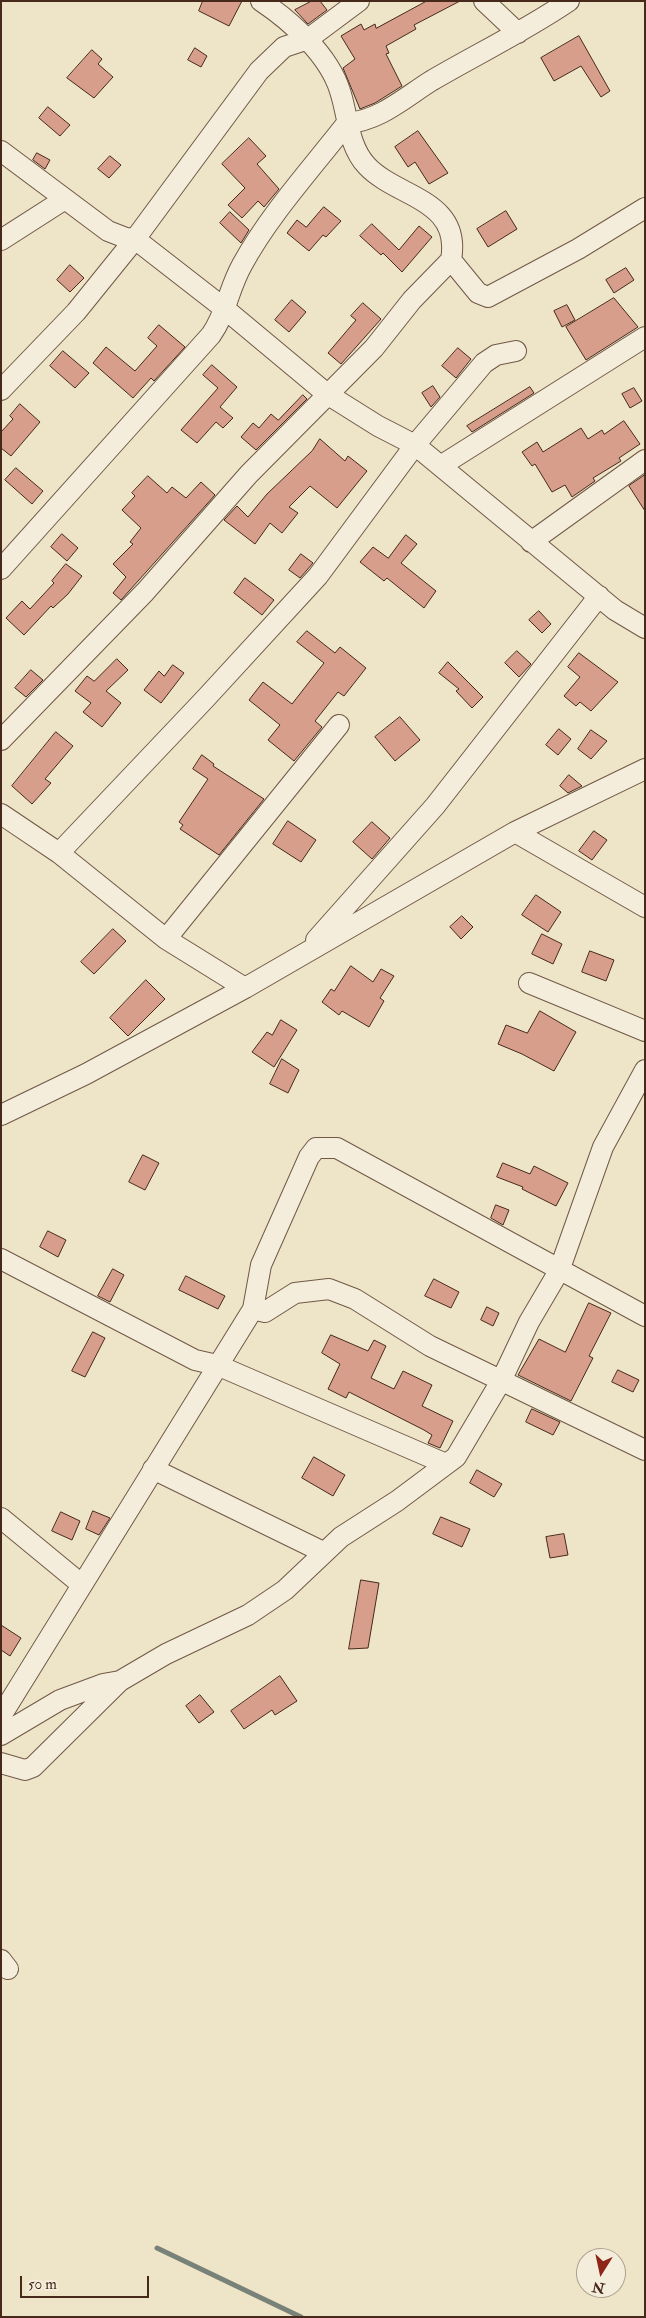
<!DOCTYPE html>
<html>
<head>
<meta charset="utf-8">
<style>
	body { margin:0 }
	#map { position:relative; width:646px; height:2318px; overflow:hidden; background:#eee4c7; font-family:"IM FELL Double Pica",serif }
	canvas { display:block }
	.frame { position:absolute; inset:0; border:2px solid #46291b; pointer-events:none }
	.north { position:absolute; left:576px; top:2248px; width:50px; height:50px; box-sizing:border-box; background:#f4eddb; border:1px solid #ae9f8e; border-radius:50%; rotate:190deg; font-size:14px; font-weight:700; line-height:20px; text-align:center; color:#46291b }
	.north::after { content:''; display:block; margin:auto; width:18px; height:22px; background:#8f2418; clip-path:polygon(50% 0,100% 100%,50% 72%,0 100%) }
	.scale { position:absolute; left:20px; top:2276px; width:129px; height:22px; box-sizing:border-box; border:2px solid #46291b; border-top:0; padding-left:6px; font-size:15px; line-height:18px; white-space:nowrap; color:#46291b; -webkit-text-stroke:4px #f4eddb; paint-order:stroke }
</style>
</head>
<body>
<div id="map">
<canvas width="646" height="2318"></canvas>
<div class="frame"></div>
<div class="north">N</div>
<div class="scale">50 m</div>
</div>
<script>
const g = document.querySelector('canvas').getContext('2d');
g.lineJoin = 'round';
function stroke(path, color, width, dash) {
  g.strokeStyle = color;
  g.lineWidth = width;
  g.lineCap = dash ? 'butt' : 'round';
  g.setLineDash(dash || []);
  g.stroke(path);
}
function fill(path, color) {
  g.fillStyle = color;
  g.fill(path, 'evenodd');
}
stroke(new Path2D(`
	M157 2248 301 2317`), '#788279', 5);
const building = new Path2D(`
	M203 1H242L229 26 199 11Z
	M312 1H320L327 10 308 24 295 10Z
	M427 1H460L414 25 416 29 386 46 389 53 386 54 402 86 375 103 360 109 343 68 355 59 341 36 361 24 364 30 375 24 376 28Z
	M579 36 610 91 601 97 581 66 554 81 541 58Z
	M195 48 207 56 201 67 188 60Z
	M92 50 102 59 98 64 113 77 94 98 67 78Z
	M48 107 70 125 60 136 39 118Z
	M418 131 448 173 429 184 415 162 408 167 395 147Z
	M249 138 266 156 257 164 279 189 264 207 258 201 242 218 228 205 245 188 222 164Z
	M37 153 50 160 45 169 33 160Z
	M110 156 121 165 109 178 98 169Z
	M324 207 341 221 326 237 323 235 309 251 287 233 297 220 306 227Z
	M506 211 517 229 488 247 477 229Z
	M230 212 249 230 241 243 220 223Z
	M372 224 399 250 419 226 432 237 402 272 383 253 381 255 360 236Z
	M70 265 84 278 70 292 57 280Z
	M626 268 634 280 614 293 606 280Z
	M614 298 638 327 586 360 566 327Z
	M292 300 306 312 289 332 275 320Z
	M363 303 381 319 341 364 328 353 356 320 351 316Z
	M567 305 575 320 562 327 554 311Z
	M159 325 185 347 154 381 151 378 133 398 93 363 106 347 135 371 157 346 148 338Z
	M458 348 471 359 456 378 442 366Z
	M63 351 89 373 75 388 50 366Z
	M212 365 237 387 220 407 233 418 223 428 216 422 197 443 181 430 218 388 203 375Z
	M433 386 440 397 431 407 422 393Z
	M530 387 534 393 472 432 467 426Z
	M634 388 642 401 630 408 622 394Z
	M303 395 307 399 256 450 241 437 253 423 259 428 271 414 278 420Z
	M20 404 40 422 11 456 1 448V432L13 419 10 416Z
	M624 421 640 444 619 458 621 461 593 478 595 481 572 497 565 485 552 492 535 464 532 466 522 452 537 442 543 452 581 428 588 439 602 430 604 434Z
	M320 439 345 461 348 456 367 471 337 508 310 486 289 507 298 513 282 533 270 523 255 544 224 520 237 506 248 517 267 494 312 451Z
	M16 468 43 491 32 504 5 480Z
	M645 475V511L629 486Z
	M148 476 167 493 172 487 186 498 201 482 215 495 121 600 113 593 126 577 113 564 133 544 130 542 141 528 122 510 135 496 132 493Z
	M62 534 78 548 67 561 51 547Z
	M406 535 417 544 401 563 436 591 424 608 387 578 384 581 360 562 373 547 388 558Z
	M301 554 313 563 300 578 289 570Z
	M66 564 82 576 68 594 53 608 51 606 24 635 6 618 22 601 30 609 54 583 52 581Z
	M245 578 274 600 262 615 234 593Z
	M539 611 551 624 542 633 529 620Z
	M307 631 335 653 340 647 366 668 344 696 338 692 315 721 322 727 294 761 268 740 280 725 249 700 263 682 292 704 324 663 297 642Z
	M517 651 531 664 519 677 505 663Z
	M579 653 618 682 591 711 580 702 576 706 564 696 580 677 568 667Z
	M117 659 128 670 106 691 121 703 102 727 83 712 91 703 75 691 87 676 94 681Z
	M448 662 483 697 472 708 456 691 459 689 439 673Z
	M173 665 184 673 161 703 144 690 159 671 164 676Z
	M31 670 43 680 26 697 15 688Z
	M400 717 420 740 395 761 375 737Z
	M559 729 571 739 558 755 546 745Z
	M591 730 607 741 591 759 578 749Z
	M56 732 73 746 45 779 51 783 32 804 12 786Z
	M202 755 214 764 213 766 264 799 219 855 180 829 183 825 179 822 208 779 193 769Z
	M569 775 582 786 568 793 560 786Z
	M288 821 316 840 301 862 273 844Z
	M372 822 390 838 372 859 353 842Z
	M594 831 607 840 592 860 579 851Z
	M536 895 561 912 548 932 522 915Z
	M462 916 473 927 461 939 450 927Z
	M113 929 126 941 94 974 81 962Z
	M542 934 562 944 553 964 532 954Z
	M590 951 614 960 606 981 582 972Z
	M351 966 373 982 381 969 394 976 380 998 384 1001 369 1027 342 1011 339 1015 322 1002 331 989 334 991Z
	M146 980 165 999 128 1036 110 1018Z
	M540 1011 576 1032 554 1071 522 1054 498 1044 506 1025 527 1033Z
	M281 1020 297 1030 274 1067 252 1052 267 1032 272 1035Z
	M282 1059 299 1070 288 1093 270 1084Z
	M143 1155 159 1163 145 1190 129 1182Z
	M503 1163 530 1174 534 1166 568 1183 556 1206 522 1189 523 1187 497 1177Z
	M496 1205 509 1210 503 1225 491 1218Z
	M48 1231 66 1240 58 1257 40 1247Z
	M113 1269 124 1275 110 1302 98 1296Z
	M186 1276 225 1296 218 1309 179 1290Z
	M434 1279 459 1292 451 1308 425 1296Z
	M589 1303 611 1313 589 1356 593 1358 571 1401 518 1375 539 1339 565 1352Z
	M487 1307 499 1313 493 1326 481 1320Z
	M93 1332 105 1338 85 1377 72 1371Z
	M331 1335 368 1351 374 1340 386 1346 371 1378 394 1389 403 1371 432 1385 422 1406 453 1421 440 1448 428 1443 432 1435 424 1430 349 1392 346 1398 328 1389 340 1364 322 1353Z
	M618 1370 639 1380 633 1392 612 1382Z
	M532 1409 560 1422 553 1435 526 1422Z
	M314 1457 345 1475 333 1496 302 1478Z
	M477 1470 502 1484 494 1497 470 1483Z
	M93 1511 110 1518 99 1535 86 1529Z
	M61 1512 80 1521 72 1540 52 1531Z
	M441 1517 470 1529 462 1547 433 1534Z
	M564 1534 568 1555 550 1558 546 1537Z
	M361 1580 379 1583 368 1648 349 1649Z
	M1 1625 21 1638 10 1656 1 1650Z
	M280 1676 297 1701 275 1715 272 1710 244 1729 231 1711Z
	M200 1695 214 1712 199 1723 186 1706Z`);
fill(building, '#d79f8b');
stroke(building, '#46291b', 1);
const minor = new Path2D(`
	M484 1 518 33
	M1 151 108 231 126 238 135 239 225 309 327 394 378 426 415 445 615 610 645 628
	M1 240 65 199
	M451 260 478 293 488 297 578 249 645 208
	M1 390 76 312 135 239 259 71 284 47 308 39 359 1
	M442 465 645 337
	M531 542 645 460
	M1 569 211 335C226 314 229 288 242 265 269 215 312 168 347 123 379 121 404 98 431 81 477 54 525 31 569 1
	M1 740 145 592 249 474 374 348 412 300 451 260C462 199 397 198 367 166 348 146 348 115 340 91 329 55 291 21 261 1
	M1 814 59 853 166 939 245 988
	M515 832 645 907
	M59 853 205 699 318 576 415 445 484 363 496 355 516 351
	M166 939 339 725
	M316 940 435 806 599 596
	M529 983 645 1031
	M1 1115 86 1074 245 988 515 832 645 769
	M1 1259 195 1360 217 1365 446 1464
	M253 1309 265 1312 295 1293 329 1289 355 1299 430 1346 645 1450
	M153 1469 323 1552
	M1 1518 81 1584
	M1 1716 253 1309 261 1265 309 1157 316 1148H337L645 1316
	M1 1735 60 1700 103 1684 120 1681
	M1 1763 25 1770 33 1767 120 1681 166 1654 248 1615 285 1590 341 1537 397 1501 456 1457 501 1381 529 1322 559 1271 603 1147 645 1070
	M1 1960 8 1969`);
stroke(minor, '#705846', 22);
stroke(minor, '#f4eddb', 20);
</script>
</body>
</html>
